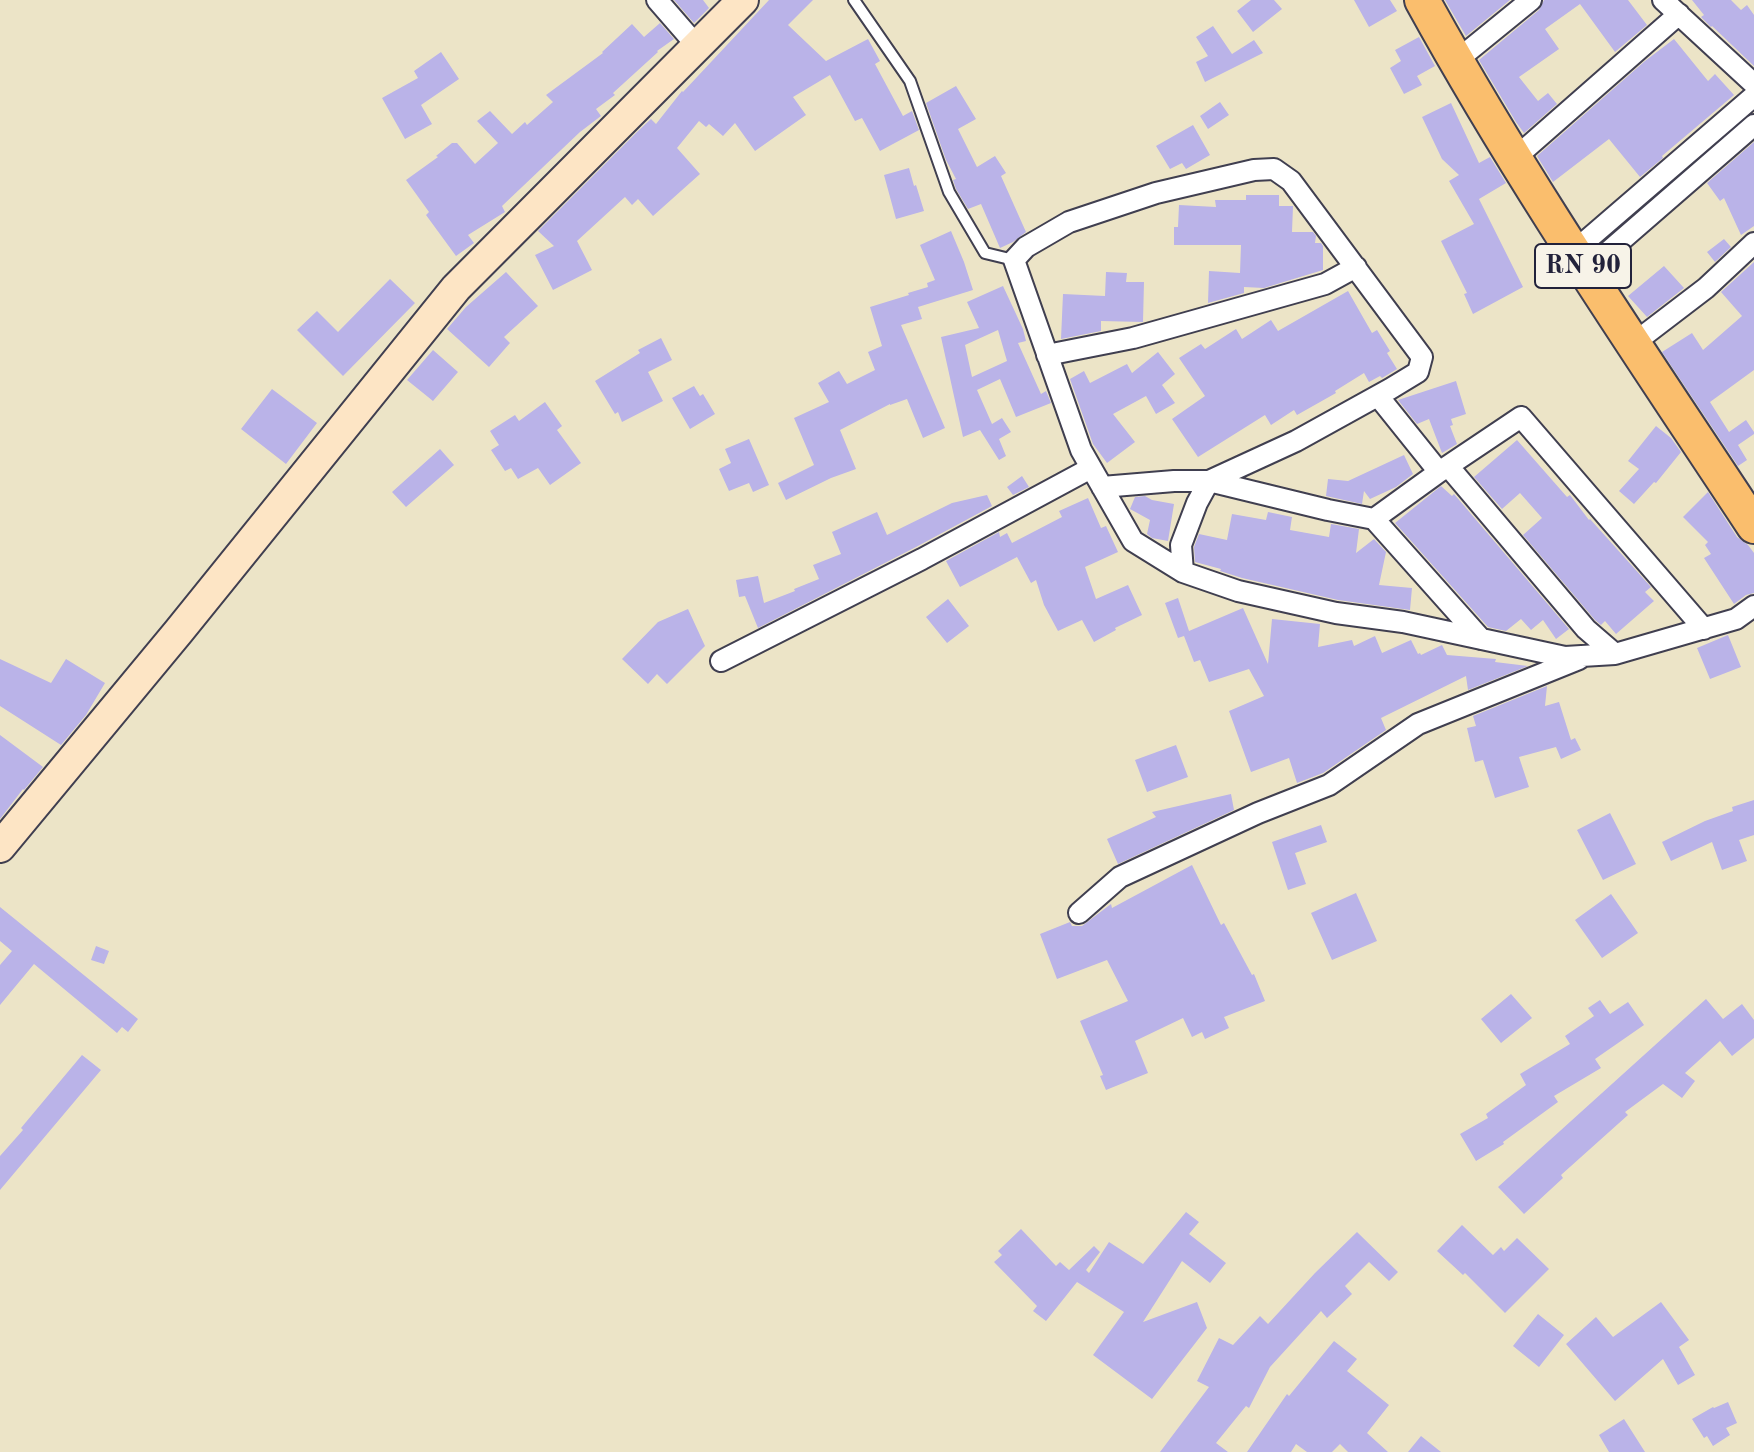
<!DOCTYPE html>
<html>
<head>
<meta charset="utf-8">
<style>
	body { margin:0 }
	canvas { display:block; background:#ece4c7 }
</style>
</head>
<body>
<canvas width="1754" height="1452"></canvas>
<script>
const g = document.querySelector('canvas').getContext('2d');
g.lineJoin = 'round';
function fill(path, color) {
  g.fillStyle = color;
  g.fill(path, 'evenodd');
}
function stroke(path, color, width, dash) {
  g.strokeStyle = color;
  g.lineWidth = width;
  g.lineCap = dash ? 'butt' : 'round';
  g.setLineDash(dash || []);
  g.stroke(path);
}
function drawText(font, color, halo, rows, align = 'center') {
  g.font = font + ' "Old Standard TT",serif';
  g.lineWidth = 8;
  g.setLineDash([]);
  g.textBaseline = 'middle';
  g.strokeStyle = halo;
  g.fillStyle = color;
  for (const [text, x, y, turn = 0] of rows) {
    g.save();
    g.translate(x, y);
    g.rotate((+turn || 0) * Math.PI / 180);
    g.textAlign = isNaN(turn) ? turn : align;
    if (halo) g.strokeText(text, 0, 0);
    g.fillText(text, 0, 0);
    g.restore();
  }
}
fill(new Path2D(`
	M674 0H703L709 8 694 23Z
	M769 0H813L788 25 826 61 868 39 880 61 875 64 903 116 912 111 919 130 880 151 862 118 855 121 830 75 793 97 806 115 755 151 735 123 723 136 709 124 706 127 699 121 677 148 700 174 653 216 638 199 632 205 625 197 577 241 592 270 553 290 535 255 554 246 538 231 638 131 651 119 656 124 682 91 683 92Z
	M1251 0H1274L1282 9 1253 32 1237 11Z
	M1354 0H1390L1397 11 1369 27Z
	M1445 0H1510L1466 36Z
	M1544 0H1628L1647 25 1615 52 1580 4 1545 29 1559 49 1519 77 1538 101 1548 93 1557 104 1524 133 1516 122 1479 60 1539 10Z
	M1692 0H1731L1741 10 1747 5 1754 15V66L1712 26 1711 27 1701 17 1704 15Z
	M660 23 674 39 657 51 658 52 613 93 615 95 596 109 601 116 580 132 502 206 505 212 468 235 474 243 456 256 426 215 429 212 406 180 438 157 436 156 452 143H457L475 164 498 143 477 121 490 111 512 134 525 122 527 125 553 102 546 95 603 53 602 52 632 24 644 37Z
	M1213 26 1232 54 1254 40 1263 53 1205 82 1196 62 1208 56 1196 37Z
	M1419 37 1435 66 1417 76 1422 85 1404 94 1390 68 1401 61 1395 50Z
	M1674 39 1708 81 1715 74 1734 95 1662 156 1663 158 1640 177 1609 139 1553 182 1537 156 1645 61Z
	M441 52 459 79 421 105 432 124 405 139 382 98 418 78 414 71Z
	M956 86 976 119 958 129 977 167 995 156 1006 173 1001 176 1026 232 1013 242 1000 248 981 204 968 209 956 189 953 180 956 179 946 160 926 103Z
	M1220 102 1229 115 1208 129 1200 116Z
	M1451 103 1479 163 1490 157 1506 183 1479 199 1523 287 1473 314 1464 294 1467 293 1441 241 1474 224 1449 181 1459 175 1442 159 1422 117Z
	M1193 125 1210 155 1186 169 1182 163 1170 169 1156 146Z
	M1754 142V226L1741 235 1724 198 1720 201 1707 183Z
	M909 168 914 186 916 185 924 211 896 219 884 175Z
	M1246 195H1279V206H1293L1292 232H1313L1316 236 1315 243H1321L1323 246V270L1264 288 1244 287V293L1208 303 1209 271 1240 273 1241 245H1174V227H1178L1179 205 1216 207 1215 200H1246Z
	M951 231 964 262 973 290 918 307 922 319 901 325 945 428 923 438 907 399 890 405V404L840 430 856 469 831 478 786 500 778 483 814 465 794 418 829 402 818 383 839 371 847 384 875 370 868 352 882 346 870 307 909 295 908 293 928 287 927 283 935 280 920 245Z
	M1724 239 1731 247 1715 262 1707 252Z
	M1754 262V370L1710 402 1729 432 1746 420 1754 432V434L1738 445 1747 460 1738 466 1662 352 1692 333 1703 350 1742 316 1721 292Z
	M1664 266 1684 288 1647 317 1628 296Z
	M506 272 538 306 504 337 510 343 489 367 447 329 466 307Z
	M1106 272 1127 273 1126 282H1144L1143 322 1101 321V331L1061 339 1063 294 1105 296Z
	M390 279 415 303 343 376 297 330 317 311 338 332Z
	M1003 286 1023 329 1026 341 1018 343 1041 394 1046 391 1051 403 1016 417 1000 379 977 390 992 424 1002 418 1011 432 999 439 1006 456 999 460 980 430 963 437 941 337 979 328 967 302ZM998 330 1007 361 972 377 965 345Z
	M1348 291 1372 333 1377 330 1390 351 1387 353 1397 369 1382 378 1380 376 1369 382 1364 373 1335 391 1336 393 1297 415 1294 410 1271 425 1265 415 1198 457 1172 419 1205 396 1179 358 1201 344 1205 349 1236 329 1242 339 1271 320 1278 331Z
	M661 338 672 360 648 372 663 401 622 422 618 412 615 414 595 381 640 353 638 350Z
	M433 350 458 372 433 401 407 380Z
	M1158 352 1175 374 1162 385 1175 403 1156 414 1146 396 1113 414 1135 442 1107 463 1093 444 1070 379 1084 371 1090 383 1127 364 1132 373Z
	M1456 381 1466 414 1451 419 1453 425 1450 426 1457 444 1442 453 1429 419 1417 424 1398 400Z
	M694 386 700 396 703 394 715 414 690 429 672 398Z
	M272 389 317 423 286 464 241 429Z
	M545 402 562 426 557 430 581 463 550 485 538 468 518 479 511 468 505 471 491 450 499 445 490 431 515 415 519 421Z
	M1656 426 1671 438 1681 452 1656 483 1654 482 1634 504 1619 491 1639 469 1628 461Z
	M749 439 769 485 753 492 749 483 729 491 719 469 731 463 725 449Z
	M1517 440 1567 497 1570 495 1589 520 1590 519 1651 587 1645 592 1654 601 1616 634 1605 621 1601 625 1595 620 1523 535 1542 518 1520 493 1502 509 1474 477Z
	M440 449 454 465 406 507 392 492Z
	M1404 455 1413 474 1396 487 1370 499 1364 491 1362 504 1326 496 1328 479 1348 481Z
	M1022 476 1029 487 1013 495 1007 487Z
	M1441 486 1452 496 1454 494 1569 629 1556 639 1543 620 1531 630 1521 619 1506 631 1488 627 1395 523Z
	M1708 492 1737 537 1748 545 1754 553V593L1746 595 1734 604 1704 558 1711 554 1705 545 1708 542 1683 517Z
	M987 495 992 506 916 547 758 628 745 596 739 597 736 580 758 576 764 603 795 591 794 589 819 579 813 565 841 554 832 532 877 512 887 535 952 503Z
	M1145 496 1152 500 1174 504 1168 541 1152 538 1147 534 1150 520 1130 509 1135 497Z
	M1088 498 1101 528 1106 526 1118 552 1085 567 1096 599 1128 585 1142 615 1115 628 1116 630 1094 642 1082 620 1058 631 1044 605 1036 580 1031 583 1017 557 960 587 946 561 999 532 1000 537 1007 533 1012 543 1062 517 1059 511Z
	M1268 512 1292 517 1290 530 1329 537 1331 524 1359 529 1356 553 1374 539 1386 552 1379 585 1412 588 1410 610 1338 600 1242 578 1220 571 1221 569 1195 562 1194 547 1199 534 1227 540 1232 514 1266 520Z
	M1178 598 1189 631 1243 608 1268 664 1272 619 1320 624 1318 647 1352 640 1354 646 1375 636 1382 653 1411 640 1418 654 1420 653 1421 655 1442 645 1447 655 1496 659 1495 662 1528 666 1468 690 1466 676 1381 718 1386 730 1323 773 1297 783 1289 758 1251 772 1229 711 1264 696 1249 669 1209 682 1200 660 1194 662 1184 636 1178 638 1165 603Z
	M948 599 969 626 947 643 926 617Z
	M688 609 705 646 667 684 657 674 648 684 622 659 658 622Z
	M1728 635 1741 667 1710 679 1697 648Z
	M0 659 51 683 66 659 105 683 86 715 61 745 0 706Z
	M1547 686 1545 706 1559 702 1571 740 1575 738 1581 750 1561 759 1556 747 1519 757 1529 787 1495 798 1483 760 1475 762 1467 728 1476 726 1473 716Z
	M0 735 43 767 24 790 23 789 0 819Z
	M1176 745 1188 777 1147 792 1135 760Z
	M1231 794 1234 810 1118 864 1107 839 1156 817 1152 812Z
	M1754 800V835L1739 840 1747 861 1722 870 1712 842 1671 861 1662 842 1705 821 1733 811 1732 807Z
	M1610 813 1636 864 1603 880 1577 830Z
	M1321 825 1327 842 1295 853 1306 884 1288 890 1272 842Z
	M1192 865 1221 925 1224 923 1252 975 1254 974 1265 1001 1224 1017 1229 1028 1205 1039 1202 1032 1192 1037 1183 1018 1135 1041 1148 1073 1106 1090 1100 1076 1103 1075 1080 1021 1128 1001 1107 960 1057 979 1040 934 1070 922 1072 926H1082L1111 904 1112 908Z
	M1356 893 1377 941 1332 960 1311 913Z
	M1611 894 1638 933 1602 958 1575 920Z
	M0 907 138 1019 128 1032 122 1027 117 1033 34 964 0 1005V965L12 951 0 941Z
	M96 946 109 951 104 964 91 960Z
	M1511 994 1532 1018 1501 1043 1481 1019Z
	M1706 999 1723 1019 1742 1004 1754 1020V1038L1732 1056 1720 1041 1685 1073 1695 1081 1682 1098 1663 1084 1625 1112 1628 1115 1561 1175 1563 1178 1524 1214 1498 1187Z
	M1600 1000 1610 1014 1628 1002 1644 1025 1595 1059 1601 1068 1554 1096 1558 1102 1503 1142 1504 1144 1476 1161 1460 1134 1488 1118 1486 1114 1526 1085 1520 1074 1570 1044 1565 1036 1594 1016 1588 1008Z
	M82 1055 101 1070 0 1190V1156L23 1130 21 1128Z
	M1186 1212 1199 1222 1189 1234 1226 1263 1210 1283 1182 1261 1143 1322 1197 1302 1207 1328 1152 1399 1093 1355 1124 1312 1077 1282 1046 1321 1033 1311 1037 1306 994 1262 1002 1255 998 1251 1021 1229 1056 1266 1060 1262 1069 1270 1094 1246 1100 1252 1086 1270 1089 1273 1109 1242 1143 1264Z
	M1462 1225 1493 1255 1501 1247 1504 1251 1517 1238 1549 1269 1505 1313 1465 1273 1463 1275 1437 1251Z
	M1357 1232 1398 1272 1389 1281 1369 1262 1345 1286 1352 1294 1327 1318 1321 1311 1270 1367 1249 1408 1246 1406 1216 1443 1228 1452H1160L1209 1387 1197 1381 1219 1338 1233 1345 1260 1316 1268 1324 1315 1273Z
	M1661 1302 1689 1340 1679 1347 1695 1375 1678 1385 1663 1359 1615 1401 1566 1344 1596 1317 1613 1337Z
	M1538 1314 1564 1335 1539 1367 1513 1346Z
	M1334 1341 1357 1359 1347 1371 1389 1405 1367 1433 1388 1452H1348L1340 1444 1332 1452H1307L1296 1444 1291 1452H1247L1287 1394 1289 1396Z
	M1728 1402 1737 1423 1726 1428 1730 1435 1713 1446 1707 1436 1704 1438 1692 1419 1713 1407 1714 1408Z
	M1624 1419 1645 1452H1609L1599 1435Z
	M1421 1436 1441 1452H1408Z`), '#bab3e8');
const lane = new Path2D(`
	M854 0 910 81 949 192 985 253 1014 260`);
const street = new Path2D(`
	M657 0 697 46
	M1663 0 1754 84
	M1456 61 1531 0
	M1515 158 1679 14
	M1573 252 1754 96
	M1586 271 1754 125
	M1634 343 1706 288 1754 243
	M1047 355 1133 338 1325 284 1356 267
	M1448 466 1586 629 1615 654
	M1439 472 1521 417 1704 629
	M1102 487 1174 481H1209L1328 510 1374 519 1481 639
	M1374 519 1439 472 1378 396
	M1183 572 1181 545 1197 503 1209 481 1296 441 1390 389 1418 372 1422 357 1291 181 1274 169 1254 170 1156 193 1069 222 1026 247 1014 260 1081 450 1133 541 1183 572 1238 591 1336 613 1403 622 1565 657 1615 654 1736 619 1754 606
	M721 661 922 559 1091 468
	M1079 913 1120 877 1258 813 1329 785 1418 724 1579 659`);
const secondary = new Path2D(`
	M0 847 179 631 456 288 743 0`);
const primary = new Path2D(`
	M1422 0C1522 182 1640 353 1754 526`);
stroke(lane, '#403f50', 14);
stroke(street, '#403f50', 24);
stroke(secondary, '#403f50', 34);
stroke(primary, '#403f50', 38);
stroke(lane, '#fff', 10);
stroke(street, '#fff', 20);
stroke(secondary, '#fde5c5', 30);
stroke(primary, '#fabe6d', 34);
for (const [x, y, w] of [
	[1583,266,96]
]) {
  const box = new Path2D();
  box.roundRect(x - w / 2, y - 22, w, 44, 6);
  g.fillStyle = '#f7f3e8';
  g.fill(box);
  stroke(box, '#22223b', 2);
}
drawText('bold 26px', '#22223b', null, [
	["RN 90",1583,266]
]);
</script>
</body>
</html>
